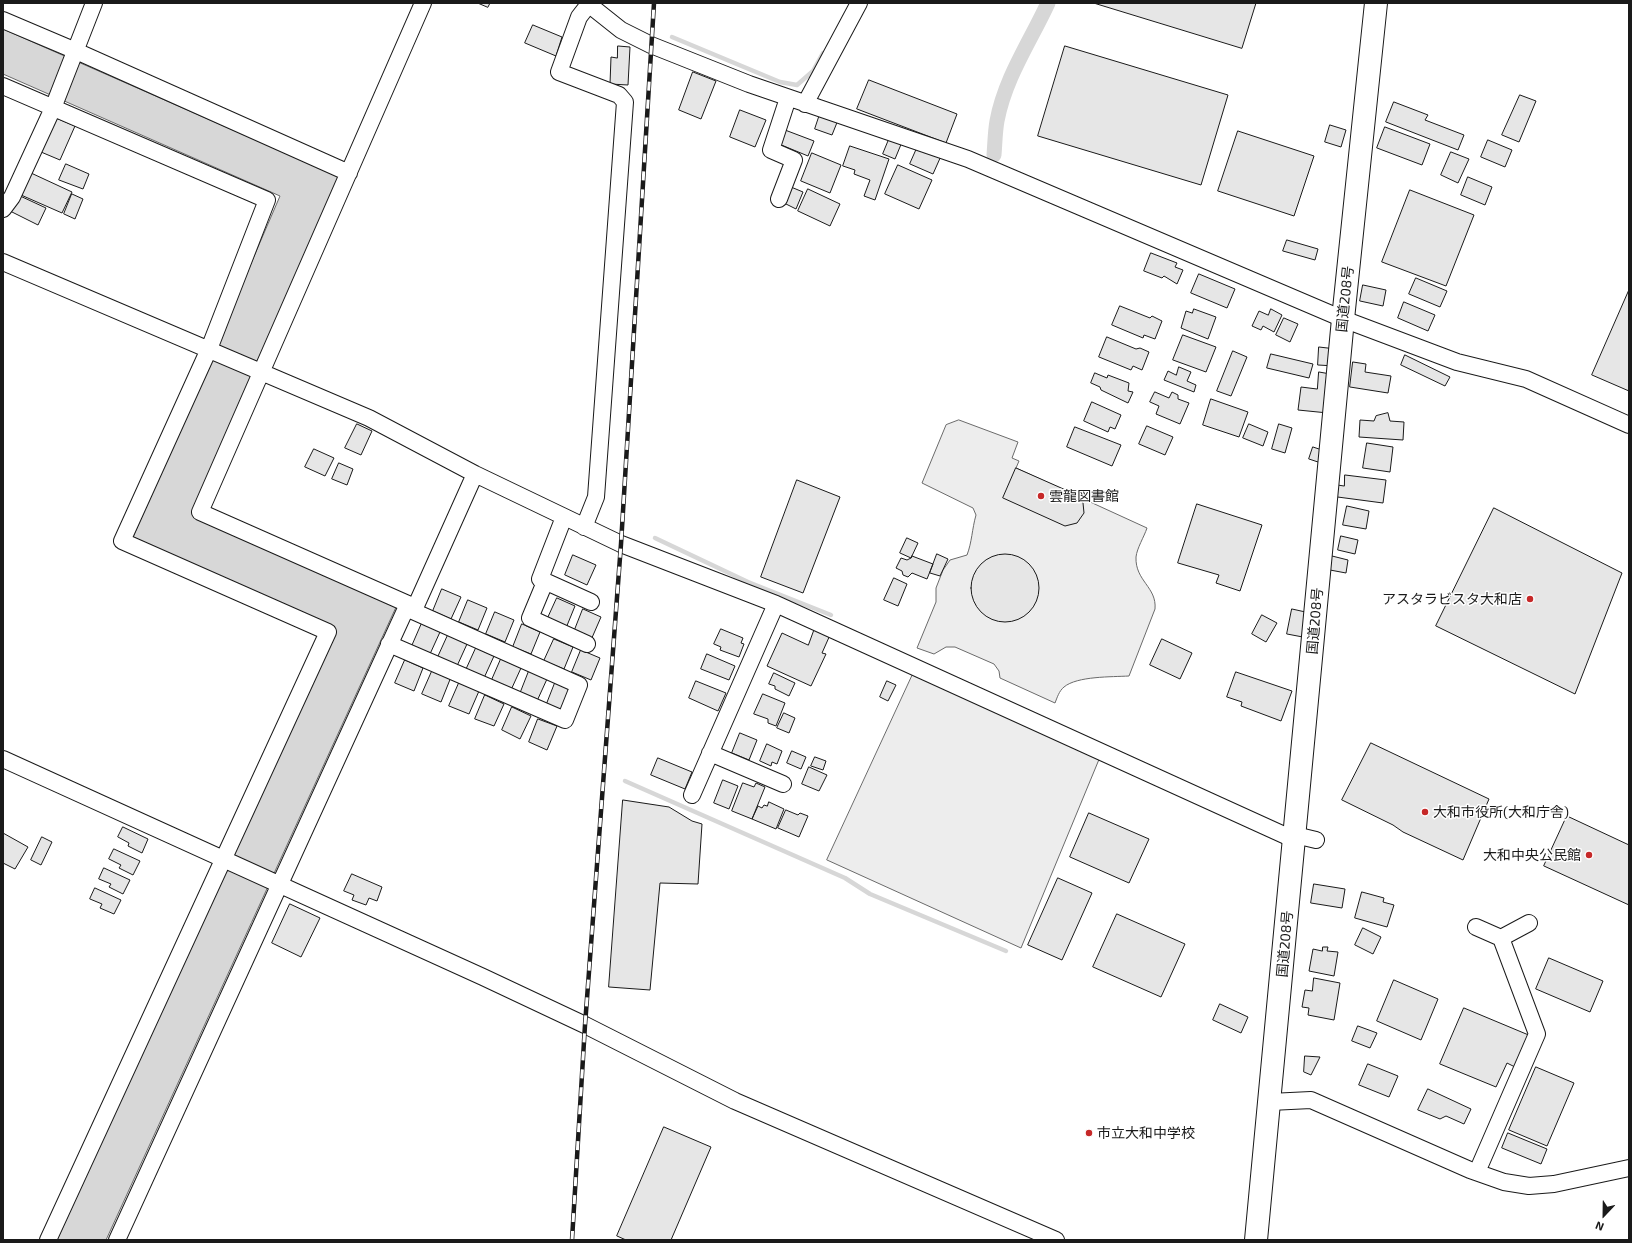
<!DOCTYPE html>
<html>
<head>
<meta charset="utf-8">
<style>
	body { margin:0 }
	#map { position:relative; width:1632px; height:1243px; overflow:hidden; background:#fff; font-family:"Exo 2",sans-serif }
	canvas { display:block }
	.frame { position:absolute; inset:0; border:4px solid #1a1a1a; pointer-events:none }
	.north { position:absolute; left:1584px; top:1195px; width:40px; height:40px; -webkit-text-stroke:3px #fff; paint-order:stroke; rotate:202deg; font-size:11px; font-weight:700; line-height:16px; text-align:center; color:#1a1a1a }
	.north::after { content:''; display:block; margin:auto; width:14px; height:18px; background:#1a1a1a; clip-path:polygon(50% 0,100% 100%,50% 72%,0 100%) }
</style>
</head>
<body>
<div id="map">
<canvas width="1632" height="1243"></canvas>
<div class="frame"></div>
<div class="north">N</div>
</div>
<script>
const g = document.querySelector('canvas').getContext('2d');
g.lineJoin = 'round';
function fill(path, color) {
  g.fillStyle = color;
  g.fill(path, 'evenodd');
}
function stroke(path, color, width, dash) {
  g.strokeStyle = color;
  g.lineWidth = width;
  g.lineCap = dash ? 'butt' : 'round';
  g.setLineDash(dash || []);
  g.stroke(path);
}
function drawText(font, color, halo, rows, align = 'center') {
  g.font = font + ' "Exo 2","Noto Sans JP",sans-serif';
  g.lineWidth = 3;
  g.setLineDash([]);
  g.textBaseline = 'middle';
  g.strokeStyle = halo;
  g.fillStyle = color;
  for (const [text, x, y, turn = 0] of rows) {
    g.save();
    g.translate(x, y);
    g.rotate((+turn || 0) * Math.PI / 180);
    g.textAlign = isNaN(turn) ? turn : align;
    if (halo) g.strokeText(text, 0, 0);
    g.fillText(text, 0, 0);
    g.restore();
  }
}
const green = new Path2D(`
	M959 420 1018 442 1012 458 1019 461 1016 468 1147 528C1144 537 1137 548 1136 557 1135 581 1157 587 1155 609L1129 676C1112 677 1077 676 1064 687 1059 691 1057 698 1055 703L1000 678 999 671 994 664 955 647H946L934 654 917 648 936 602V588L943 570 950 560 967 555C972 542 972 529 976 515L973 508 922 483 946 425Z
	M913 674 1100 757 1021 948 827 860Z`);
fill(green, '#ededed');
stroke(green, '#6a6a6a', 1);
const water = new Path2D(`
	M3 29 340 177 192 512 397 605 106 1240H57L335 628 133 537 280 196 3 74Z`);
fill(water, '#d7d7d7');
stroke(water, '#6a6a6a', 1);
stroke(new Path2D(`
	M672 37 780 82 797 85 813 71 823 53
	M655 538 748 582 831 615
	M625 781 845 878 870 894 1006 951`), '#d7d7d7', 4.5);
stroke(new Path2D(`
	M994 155C995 143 995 132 997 121 1005 78 1030 42 1048 3`), '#d7d7d7', 15);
const building = new Path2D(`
	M478 3H490L488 7Z
	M1094 3H1256L1242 48Z
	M533 25 562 37 556 56 525 43Z
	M618 46 630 47 628 85 610 84 611 57 617 58Z
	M1065 46 1228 95 1201 185 1038 136Z
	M693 72 716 81 701 119 679 110Z
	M869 80 957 114 946 143 857 109Z
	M1520 95 1536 101 1519 142 1502 135Z
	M1394 102 1428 115 1425 120 1464 135 1458 150 1386 122Z
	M740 110 766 120 755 147 730 137Z
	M820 114 838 120 832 135 815 129Z
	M56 118 75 126 60 160 41 152Z
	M1330 125 1346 130 1341 147 1325 142Z
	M1385 127 1430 144 1422 165 1377 148Z
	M785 130 814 141 808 156 779 144Z
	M1238 131 1314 156 1294 216 1218 191Z
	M890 137 902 142 895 159 883 154Z
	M1488 140 1512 150 1505 167 1481 157Z
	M850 146 889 159 875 200 864 196 870 180 854 174 855 170 843 166Z
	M918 146 941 156 933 174 910 164Z
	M1451 152 1469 159 1458 183 1441 175Z
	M812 153 841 165 830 193 801 181Z
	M66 164 89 174 83 189 59 180Z
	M898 165 932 180 919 209 885 194Z
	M31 173 72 192 62 213 21 195Z
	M1468 177 1492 187 1485 205 1461 195Z
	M791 187 803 192 796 209 784 203Z
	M808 189 840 204 830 226 798 211Z
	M1410 190 1474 215 1446 286 1382 262Z
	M72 194 83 199 75 219 64 214Z
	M18 195 46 208 38 225 10 211Z
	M1287 240 1318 249 1315 260 1283 251Z
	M1151 253 1177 263 1175 267 1183 270 1177 284 1164 276 1162 278 1144 271Z
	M1199 274 1235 289 1227 308 1191 293Z
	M1416 278 1447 291 1440 307 1409 294Z
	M1363 285 1386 290 1383 306 1360 301Z
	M1629 290V391L1592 375Z
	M1404 302 1435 315 1428 331 1398 318Z
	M1120 306 1150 318 1152 316 1162 321 1155 339 1144 335 1143 338 1112 325Z
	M1194 309 1216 317 1208 339 1181 328 1186 311 1192 313Z
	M1271 309 1282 315 1274 332 1263 326 1261 330 1252 326 1259 311 1268 315Z
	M1284 318 1298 324 1290 342 1276 335Z
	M1183 335 1216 347 1206 372 1173 360Z
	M1107 337 1136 349 1140 348 1149 352 1142 370 1133 366 1131 370 1099 357Z
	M1319 347 1336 349 1335 366 1318 365Z
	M1233 351 1247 357 1231 396 1217 391Z
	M1271 354 1313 364 1309 378 1267 368Z
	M1405 355 1450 377 1445 386 1401 365Z
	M1353 362 1366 364 1365 372 1391 376 1388 393 1350 387Z
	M1179 367 1191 372 1187 381 1196 385 1194 392 1164 380 1168 371 1176 375Z
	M1319 372 1336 375 1328 413 1298 410 1301 387 1317 389Z
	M1095 373 1107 378 1108 375 1129 383 1128 391 1133 392 1128 403 1101 390 1100 387 1091 383Z
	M1155 392 1169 398 1172 392 1178 395V399L1189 403 1180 424 1156 414 1159 406 1150 402Z
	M1211 399 1248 412 1239 437 1203 425Z
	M1092 402 1121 415 1115 429 1110 427 1108 432 1084 421Z
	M1388 413 1390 421 1404 422 1403 440 1359 437 1360 420 1374 421 1376 416Z
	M357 424 372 431 361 455 345 448Z
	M1249 424 1268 432 1263 446 1243 438Z
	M1279 424 1292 428 1285 453 1272 449Z
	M1147 426 1173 437 1165 455 1139 444Z
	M1075 427 1121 445 1112 466 1067 447Z
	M1367 443 1393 447 1390 472 1363 468Z
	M1313 447 1328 452 1324 464 1309 459Z
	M314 449 334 458 325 476 305 467Z
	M339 463 353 469 347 485 332 479Z
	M1016 468 1077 495 1083 503 1084 513 1077 523 1065 526 1003 498Z
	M1345 475 1386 480 1383 503 1330 496 1331 484 1344 486Z
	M797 480 840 497 803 593 761 577Z
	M1197 504 1262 525 1240 591 1216 583 1219 575 1178 563Z
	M1347 506 1369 511 1366 529 1343 525Z
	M1494 508 1622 573 1575 694 1436 626Z
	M1341 536 1358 540 1355 554 1338 550Z
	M907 538 918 543 911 558 900 553Z
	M937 554 948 559 940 576 930 573Z
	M971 588a34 34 0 1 1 68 0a34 34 0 1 1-68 0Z
	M573 555 596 565 587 585 565 575Z
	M912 556 933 564 927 579 912 573 908 577 903 575 902 571 896 568 901 558 907 560 911 558Z
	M1332 556 1348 560 1346 573 1330 570Z
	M894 578 907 584 898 606 884 600Z
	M442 589 461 597 451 619 433 611Z
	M557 598 575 606 566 628 547 620Z
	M468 600 487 608 478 630 459 622Z
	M583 609 601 617 591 640 574 632Z
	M1292 609 1310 613 1308 638 1287 634Z
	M495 612 514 620 505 642 486 634Z
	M1262 615 1277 623 1266 642 1252 634Z
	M422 623 440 632 430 654 412 646Z
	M522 624 540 632 531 654 513 647Z
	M815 628 830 635 822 653 826 654 811 686 767 666 782 633 808 645Z
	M721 629 743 638 741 643 744 644 739 657 720 650 721 647 714 644Z
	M448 635 467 644 457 666 438 657Z
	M554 639 573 647 564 669 544 661Z
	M1162 639 1192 653 1180 679 1150 665Z
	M476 648 494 656 484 678 466 670Z
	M581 650 600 658 591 680 572 672Z
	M707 654 735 666 729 680 701 669Z
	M501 659 521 668 511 690 491 682Z
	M405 660 423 668 414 691 395 683Z
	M433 669 451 677 441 702 422 694Z
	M529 671 547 679 537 701 520 694Z
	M1236 672 1292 691 1281 721 1241 706 1242 702 1227 697Z
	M774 673 795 683 789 696 775 689V686L769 684Z
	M696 681 726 693 718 711 689 698Z
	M887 681 896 685 888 701 880 697Z
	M459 683 479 691 469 714 449 706Z
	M555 683 574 690 564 713 546 706Z
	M763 694 785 703 776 726 768 723V719L754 714Z
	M485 695 504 704 494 726 475 719Z
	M512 707 531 716 520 739 502 730Z
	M784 713 795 718 789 733 777 728Z
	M538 719 557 726 547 750 529 742Z
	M740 733 757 740 749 760 732 753Z
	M1371 743 1489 799 1463 860 1403 832 1393 825 1342 800Z
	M767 744 782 751 777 764 772 762 771 766 760 761Z
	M792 751 806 757 801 769 787 763Z
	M815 757 826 761 823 770 811 766Z
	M658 758 692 772 685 789 651 775Z
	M809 767 827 775 819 791 802 784Z
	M723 780 738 786 729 809 714 803Z
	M743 783 754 787 756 783 765 787 752 819 732 811Z
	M623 800 669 807 692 821 702 824 698 884 660 883 650 990 609 987Z
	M769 802 784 809 776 829 752 819 758 806 762 808 764 805 767 806Z
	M786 810 798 815 800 813 808 816 799 837 778 828Z
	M1089 813 1149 839 1129 883 1070 857Z
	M1567 816 1629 845V905L1544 866Z
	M123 827 148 839 142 853 128 846 129 843 118 837Z
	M3 833 28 847 15 869 3 863Z
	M42 837 52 842 41 865 31 860Z
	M114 849 140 861 133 875 119 868 121 865 109 859Z
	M104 868 130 880 123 894 109 887 111 884 99 879Z
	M352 874 382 887 377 901 369 898 366 905 352 900 354 895 344 891Z
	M1058 878 1092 893 1062 960 1028 945Z
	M1314 884 1345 889 1342 908 1311 903Z
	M95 888 121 900 114 914 100 908 102 904 90 899Z
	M1362 892 1384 898 1383 902 1394 905 1387 927 1355 918Z
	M290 904 320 918 301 957 272 943Z
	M1117 914 1185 944 1161 997 1093 967Z
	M1363 928 1381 937 1373 954 1355 945Z
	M1323 947H1328L1327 951 1338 952 1334 976 1309 971 1313 949 1322 951Z
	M1549 958 1603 981 1590 1012 1536 989Z
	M1314 978 1340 983 1334 1020 1308 1015 1309 1008 1302 1007 1305 990 1312 991Z
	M1394 980 1438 999 1421 1040 1377 1021Z
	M1220 1004 1248 1017 1241 1033 1213 1020Z
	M1464 1008 1531 1036 1517 1068 1507 1063 1496 1087 1440 1064Z
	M1358 1026 1377 1033 1370 1048 1352 1041Z
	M1305 1056 1320 1057 1311 1075 1304 1072Z
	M1368 1064 1398 1076 1389 1097 1359 1085Z
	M1536 1067 1574 1083 1547 1146 1509 1130Z
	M1428 1089 1471 1109 1464 1124 1446 1116 1440 1119 1418 1110Z
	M664 1127 711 1147 671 1240H626L617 1236Z
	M1508 1133 1547 1149 1541 1164 1502 1148Z`);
fill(building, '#e6e6e6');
stroke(building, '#1a1a1a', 1);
const minor = new Path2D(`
	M587 3 621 30 651 45 749 84 968 159 1343 319 1457 362 1526 379 1629 425
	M3 20 76 51 349 173
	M3 86 267 200 209 349 122 541 328 632 48 1240
	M805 104 859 3
	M779 199 794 160 771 150 788 98
	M3 209 12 197 53 108 94 3
	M3 262 369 418 475 474 621 544 776 604 1295 840
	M564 517 540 579 591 602
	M584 527 596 497 625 102 619 95 559 72 579 17 589 4
	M545 582 530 618 587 644
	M414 610 475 474
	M389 644 565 720 579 685 406 608
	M710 753 783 784
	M3 759 483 977 585 1025 735 1101 1056 1240
	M692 795 776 604
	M1295 835 1316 840
	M1476 927 1501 938 1529 923
	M1270 1102 1311 1100 1470 1170 1504 1182 1529 1186 1554 1184 1629 1168
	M1477 1172 1537 1034 1501 938
	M117 1240 408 604 200 512 423 3`);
const highway = new Path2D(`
	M1256 1240 1343 319 1376 3`);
stroke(minor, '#1a1a1a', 18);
stroke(highway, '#1a1a1a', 24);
stroke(minor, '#fff', 16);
stroke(highway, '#fff', 22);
const rail = new Path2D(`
	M572 1240 585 1025 621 544 654 3`);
stroke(rail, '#1a1a1a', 4.5);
stroke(rail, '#fff', 3, [9]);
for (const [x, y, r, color] of [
	[1041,496,4,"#c62828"],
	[1530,599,4,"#c62828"],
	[1425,812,4,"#c62828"],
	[1589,855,4,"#c62828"],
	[1089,1133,4,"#c62828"]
]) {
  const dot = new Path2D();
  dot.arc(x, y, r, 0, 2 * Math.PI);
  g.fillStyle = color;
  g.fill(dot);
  stroke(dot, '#fff', 1.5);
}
drawText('14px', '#1a1a1a', '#fff', [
	["国道208号",1345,299,-84],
	["国道208号",1315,621,-85],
	["国道208号",1285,944,-85]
]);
drawText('14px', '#1a1a1a', '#fff', [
	["雲龍図書館",1049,496],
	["アスタラビスタ大和店",1522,599,"right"],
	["大和市役所(大和庁舎)",1433,812],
	["大和中央公民館",1581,855,"right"],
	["市立大和中学校",1097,1133]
], 'left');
</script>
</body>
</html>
